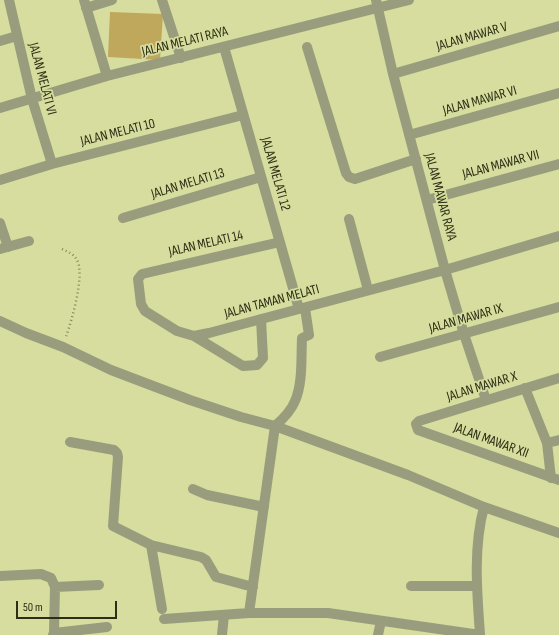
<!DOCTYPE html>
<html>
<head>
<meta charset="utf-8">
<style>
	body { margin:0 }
	#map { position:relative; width:559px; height:635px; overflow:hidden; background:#d6dd9e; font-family:"Sofia Sans Condensed",sans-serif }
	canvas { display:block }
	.scale { position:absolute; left:16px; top:601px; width:101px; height:18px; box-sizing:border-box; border:2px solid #2c2e15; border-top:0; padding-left:5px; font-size:12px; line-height:14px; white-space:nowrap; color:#2c2e15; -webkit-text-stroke:3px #d6dd9e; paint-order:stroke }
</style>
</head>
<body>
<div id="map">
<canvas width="559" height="635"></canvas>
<div class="scale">50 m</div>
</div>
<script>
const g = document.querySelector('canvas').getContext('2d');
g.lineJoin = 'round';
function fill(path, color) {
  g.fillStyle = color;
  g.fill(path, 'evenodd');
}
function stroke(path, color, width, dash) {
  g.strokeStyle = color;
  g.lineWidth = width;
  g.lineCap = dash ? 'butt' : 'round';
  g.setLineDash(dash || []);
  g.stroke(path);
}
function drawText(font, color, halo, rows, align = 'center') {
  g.font = font + ' "Sofia Sans Condensed",sans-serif';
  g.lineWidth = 3.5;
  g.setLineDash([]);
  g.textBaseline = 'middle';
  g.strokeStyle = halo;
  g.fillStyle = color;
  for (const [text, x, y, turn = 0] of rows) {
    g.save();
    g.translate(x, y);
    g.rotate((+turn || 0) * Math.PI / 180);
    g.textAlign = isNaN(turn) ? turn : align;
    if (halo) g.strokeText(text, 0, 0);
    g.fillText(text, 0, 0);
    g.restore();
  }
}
fill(new Path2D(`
	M110 12 163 14 160 60 108 57Z`), '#bfa85c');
stroke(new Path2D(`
	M62 249C68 252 74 254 77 260 85 276 72 319 66 337`), '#83885b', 2.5, [1, 3]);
stroke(new Path2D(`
	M9 0 32 99 52 164
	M84 0 107 76
	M162 0 181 58
	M376 0 393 74 445 270 464 334 486 400
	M86 8 112 0
	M0 41 17 36
	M224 47 299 309
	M307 47 346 173 349 177 355 179 416 159
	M393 74 559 26
	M0 108 107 76 409 0
	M409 135 559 93
	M0 180 52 164 243 115
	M427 200 559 164
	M123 218 261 177
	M349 219 368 290
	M0 223 8 247
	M280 242 142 274 138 279 141 304 145 311 177 331 194 336 209 333 445 270 559 236
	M0 249 29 241
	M0 321 26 333 63 347 111 370 190 400 241 417 275 426 408 475 484 507 559 533
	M194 336 243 366 257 365 263 358 261 319
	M380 357 559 307
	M559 378 419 421 416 424 418 430 559 480
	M525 388 547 443 551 478
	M70 442 114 450 117 453 118 457 113 526 151 545 201 557 206 560 216 577 253 587
	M547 443 559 440
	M193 489 207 495 264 507
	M151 545 162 609
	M0 576 41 574 51 578 55 587 54 633
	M411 586H477
	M55 587 99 585
	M249 613 275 426C283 419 291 411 295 401 303 383 301 357 302 338L309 335 305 308
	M164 619 249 613H328L480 635
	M480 634C477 593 473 547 484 507
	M53 635 54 633 107 627
	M222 635 224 615
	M378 635 381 621`), '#999d7d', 10);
drawText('14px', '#2c2e15', '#d6dd9e', [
	["JALAN MAWAR V",472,37,-16],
	["JALAN MELATI RAYA",185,42,-14],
	["JALAN MELATI VI",42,79,75],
	["JALAN MAWAR VI",480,101,-16],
	["JALAN MELATI 10",118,133,-14],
	["JALAN MAWAR VII",501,165,-15],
	["JALAN MELATI 12",275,174,74],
	["JALAN MELATI 13",188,184,-17],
	["JALAN MAWAR RAYA",440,197,75],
	["JALAN MELATI 14",206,244,-13],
	["JALAN TAMAN MELATI",272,302,-15],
	["JALAN MAWAR IX",466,319,-16],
	["JALAN MAWAR X",482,387,-17],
	["JALAN MAWAR XII",491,441,20]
]);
</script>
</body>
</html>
